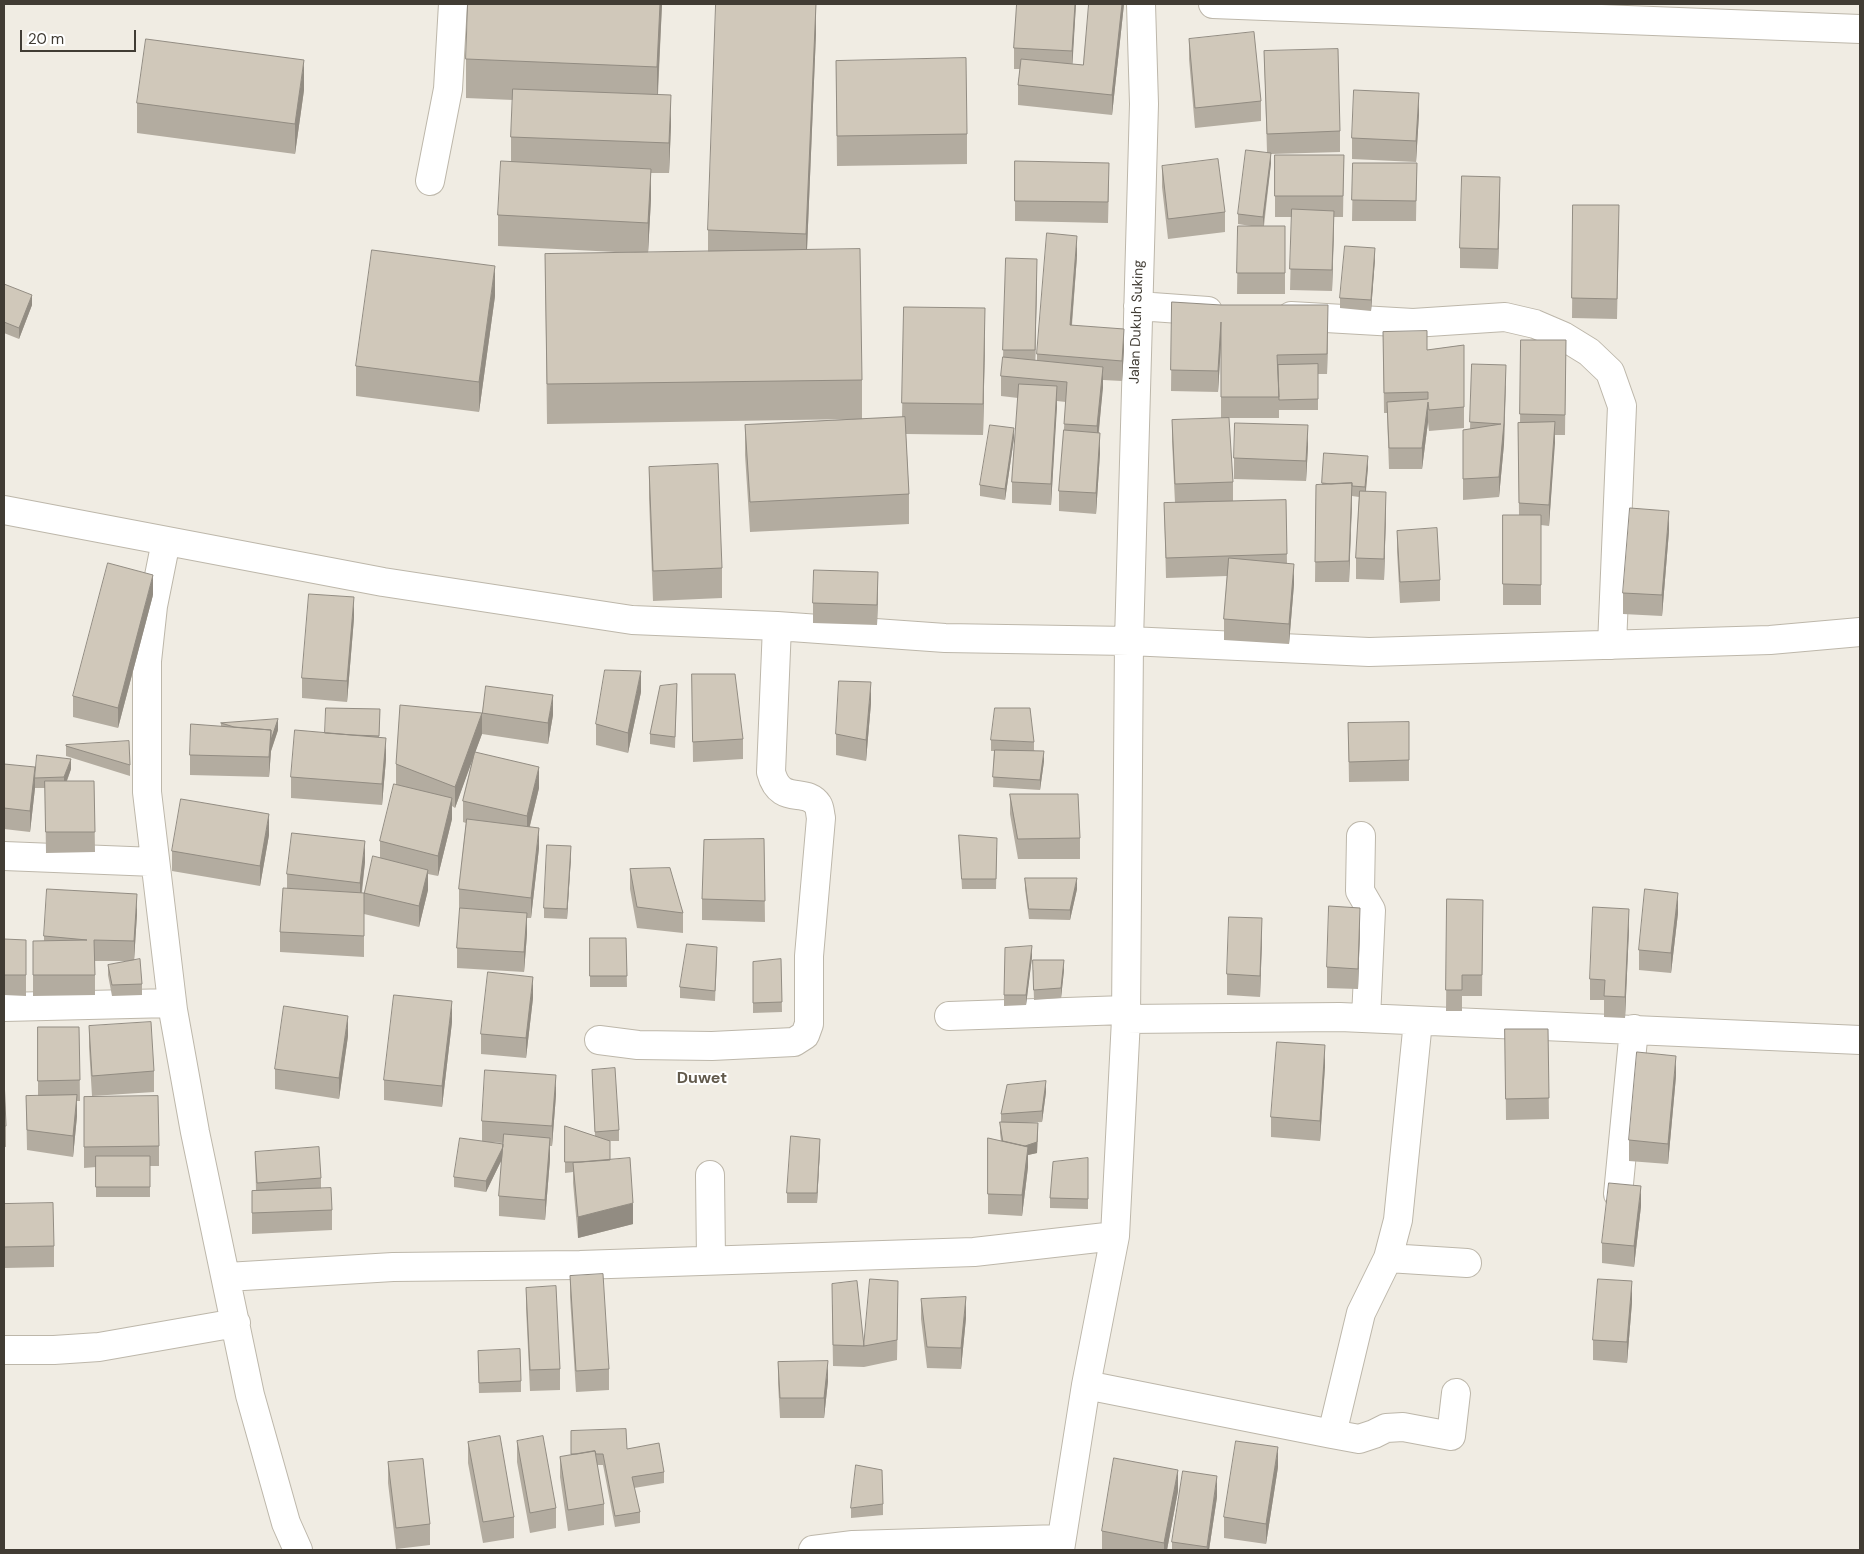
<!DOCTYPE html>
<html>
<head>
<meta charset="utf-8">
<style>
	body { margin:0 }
	#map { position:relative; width:1864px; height:1554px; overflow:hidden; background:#f0ece3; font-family:"DM Sans",sans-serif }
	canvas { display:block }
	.frame { position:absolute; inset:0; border:5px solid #413c34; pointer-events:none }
	.scale { position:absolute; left:20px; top:30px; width:116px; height:22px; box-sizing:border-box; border:2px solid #413c34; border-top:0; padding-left:6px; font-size:15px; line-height:18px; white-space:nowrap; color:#413c34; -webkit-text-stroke:4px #fff; paint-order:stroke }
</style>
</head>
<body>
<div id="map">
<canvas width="1864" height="1554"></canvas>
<div class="frame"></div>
<div class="scale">20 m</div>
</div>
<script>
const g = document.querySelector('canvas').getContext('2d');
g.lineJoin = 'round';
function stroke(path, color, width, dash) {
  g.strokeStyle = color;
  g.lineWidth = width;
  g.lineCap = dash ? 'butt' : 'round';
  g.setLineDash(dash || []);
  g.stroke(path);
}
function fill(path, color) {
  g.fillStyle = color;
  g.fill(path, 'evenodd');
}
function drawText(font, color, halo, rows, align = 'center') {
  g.font = font + ' "DM Sans",sans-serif';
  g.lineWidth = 4;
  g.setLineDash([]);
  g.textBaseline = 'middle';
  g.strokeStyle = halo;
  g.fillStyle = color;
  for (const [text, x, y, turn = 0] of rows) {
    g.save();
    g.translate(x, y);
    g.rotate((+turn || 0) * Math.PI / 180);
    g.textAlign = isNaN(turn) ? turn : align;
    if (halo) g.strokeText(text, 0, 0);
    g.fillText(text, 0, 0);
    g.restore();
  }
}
const minor = new Path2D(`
	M1213 4 1860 29
	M430 181 448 89 453 4
	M1138 306 1208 311
	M1291 316 1413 323 1505 317 1535 324 1563 336 1589 352 1610 372 1622 406 1612 645
	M4 510 383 582 632 620 777 626 945 638 1129 641 1369 652 1770 640 1860 632
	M166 541 153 606 147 661V792L173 1010 195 1132 250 1395 286 1523 298 1550
	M1361 836 1360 891 1371 910 1366 1018
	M4 856 155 862
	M4 1007 172 1003
	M949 1016 1125 1010
	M1126 1019 1340 1017 1860 1040
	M599 1040 638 1045 712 1046 794 1042 805 1035 809 1024V956L821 818C820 814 820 808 818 805 806 786 780 807 771 772L777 626
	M710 1175 711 1260
	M1618 1194 1634 1029
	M1388 1258 1467 1263
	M227 1277 393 1267 580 1265 974 1252 1115 1236
	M4 1350H54L99 1347 236 1323
	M1086 1385 1332 1434 1361 1313 1388 1258 1398 1220 1418 1021
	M1332 1434 1359 1439 1374 1434 1386 1428 1403 1427 1451 1436 1456 1393
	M813 1550 853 1545 1061 1539
	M1060 1550 1086 1385 1115 1236 1126 1019 1129 641 1144 104 1141 4`);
stroke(minor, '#bdb7aa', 30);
stroke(minor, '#fff', 28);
fill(new Path2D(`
	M662 4 658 95 671 125 669 173H651V199L648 253 708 252V230L816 4V33L807 250 862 380V419L902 417 904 307 985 338 983 435 906 434 909 494V524L750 532 745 455V425L853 419 547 424 545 254 635 253 498 246V215L511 161V137L513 100 466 98V59Z
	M1017 4H1076L1072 64 1083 65 1124 4 1112 115 1018 105V85L1020 69H1014V48Z
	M1189 39 1261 101V121L1195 128 1189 59Z
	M1264 51 1340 131V152L1271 154V163L1264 226H1285V294H1237L1238 226H1251L1238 224V214L1267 152Z
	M836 61 967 134V164L837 166Z
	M304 90 295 154 137 133V103Z
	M1419 114 1416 162 1352 159V138Z
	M1275 155H1344L1343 217H1334L1332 291 1290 290 1292 217H1275Z
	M1015 161 1109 183 1108 223 1015 221Z
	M1353 163H1417L1416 221H1352Z
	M1162 166 1225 212V232L1168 239 1162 187Z
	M1500 197 1498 269 1460 268V248Z
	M1573 205 1619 226 1617 319 1572 318Z
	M1077 256 1072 325 1124 349 1122 381 1103 380 1099 432 1100 453 1096 514 1059 511V491L1066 402 1057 401 1051 505 1012 503V482L1018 398 1001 396V376L1003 357 1006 258 1037 279 1035 360 1037 361V354Z
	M1375 259 1371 311 1340 308V298Z
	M4 284 32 305 19 339 4 333Z
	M495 296 479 412 356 396V366Z
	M1172 302 1328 326 1327 374H1318V410H1279V418H1221V344L1218 392 1171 391Z
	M1383 332 1427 350 1464 345V428L1429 431 1428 422 1422 469H1389L1387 413H1384Z
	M1521 340H1566L1565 435H1555L1549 526 1541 525V605H1503V515H1519L1518 423H1520Z
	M1472 364 1506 386 1504 444 1499 497 1463 500V430L1470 429Z
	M1172 420 1233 482V501L1286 500 1287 563 1294 584 1289 644 1224 640V619L1227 576 1166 578 1164 503H1175L1172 441Z
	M1014 438 1005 500 980 496V485Z
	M1308 446 1306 481 1234 479V458Z
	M1324 453 1368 467 1366 491 1386 512 1384 580 1356 579V558L1359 497 1352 496 1349 582H1315L1316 485H1322Z
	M649 467 722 568V598L653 601 649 498Z
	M1397 531 1440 580V601L1400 603 1397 551Z
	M1669 531 1662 616 1623 614V593Z
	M878 592 877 625 813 623V603Z
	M153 595 118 728 73 717V696Z
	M354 618 347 702 302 698V678Z
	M692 674 743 739V759L693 762Z
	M677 684 675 748 650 744V734Z
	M641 692 628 753 596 745V724Z
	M871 703 866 761 836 755V734Z
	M380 709 379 737 386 759 382 805 291 798V777L325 733Z
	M482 713 553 715 548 744 482 734 475 752 539 788 530 826 539 848 531 918H527V934L524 972 457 968V948L460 910H459V889L466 823 463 822V801L473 757 455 808 452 806V819L438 876 428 874V890L419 927 364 914V957L280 952V932L287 888V874L365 862 362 893H364L380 858V841L396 784V764Z
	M221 723 278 730 271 751 269 777 190 775V755L221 726Z
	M1348 723 1409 760V781L1349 782Z
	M991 740 1034 742V750L1044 761 1040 790 993 787 994 751H991Z
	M66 745 130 765V776L66 756Z
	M4 764 35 777 71 769 67 781H94L95 852 46 853 45 788H35L30 832 4 829Z
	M1010 794 1080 838V859H1018L1010 814Z
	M269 835 260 886 172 871V851Z
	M959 835 997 848 996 889H962Z
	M764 839 765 922 702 920V899Z
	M571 857 567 919 544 918V908Z
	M630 869 683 913V933L637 928 630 889Z
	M1025 878 1077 889 1070 920 1029 919 1025 889Z
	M1447 899 1483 900 1482 996H1462V1011H1446Z
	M1678 913 1671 973 1639 970V950Z
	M137 914 134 960 142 984V995L112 996 108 975V965L129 961H95V995L33 996V941H44V936Z
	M1360 928 1358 989 1327 988V967Z
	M1629 929 1625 1018 1604 1017V1000H1590V979Z
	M590 938H626L627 987H590Z
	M4 939 26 960V996L4 995Z
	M1262 939 1260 997 1227 995V974Z
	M1032 957 1026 1005 1004 1006V995Z
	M717 958 715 1001 680 998V987Z
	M781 959 782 1012 753 1013V962Z
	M1033 970H1064L1061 998 1034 1000Z
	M533 998 526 1058 481 1054V1034Z
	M452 1022 442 1107 384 1100V1080Z
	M89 1026 154 1071V1092L92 1096 89 1047Z
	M38 1027H79L80 1101H77V1116L73 1157 27 1150 26 1096H38Z
	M1505 1029H1548L1549 1119 1506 1120Z
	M348 1036 339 1099 275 1089V1069Z
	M1325 1066 1320 1141 1271 1137V1117Z
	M592 1070 619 1130V1141H610V1160L633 1224 578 1238 573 1183V1172L565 1173V1126L595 1136Z
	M1676 1076 1668 1164 1629 1161V1140Z
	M4 1077 6 1126V1147H4Z
	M1046 1092 1042 1122 1027 1123 1038 1133 1037 1153 1028 1155V1167L1022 1216 988 1214V1138L1001 1141 1000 1133V1122H1001V1114Z
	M556 1095 552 1146H550V1159L545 1220 499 1216V1196L502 1159 486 1192 454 1187V1177L482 1141V1121ZM488 1142 503 1143V1144Z
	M84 1097 159 1146V1166H150V1197H96V1167L84 1168Z
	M820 1149 817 1203H787V1193Z
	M255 1152 321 1178V1188L332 1210V1230L252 1234V1191H256Z
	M1088 1158V1209L1050 1208V1198Z
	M4 1204 54 1246V1267L4 1268Z
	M1641 1206 1634 1267 1602 1263V1243Z
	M570 1276 609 1369V1390L576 1392 570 1297Z
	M526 1288 560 1369V1390L530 1391 526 1308Z
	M921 1299 966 1318 961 1369 927 1368 921 1319Z
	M898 1302 897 1360 864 1367V1346Z
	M1632 1302 1627 1363 1593 1360V1340Z
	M832 1304 864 1346V1367L833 1366Z
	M478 1351 521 1381V1392L479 1393Z
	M778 1362 828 1381 824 1418H780L778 1383Z
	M571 1431 627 1449 664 1472V1483L634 1488 640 1512V1523L615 1527 603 1465H597L604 1504V1525L568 1531 560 1477V1457L571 1455Z
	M517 1441 556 1508V1528L530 1533 517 1462Z
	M468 1442 514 1517V1538L483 1543 468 1463Z
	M388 1462 430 1524V1545L396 1549 388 1483Z
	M1278 1467 1266 1544 1224 1538V1517Z
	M1178 1491 1167 1550H1102V1531Z
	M1217 1497 1209 1550H1172V1542Z
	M883 1504V1515L851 1518V1508Z`), '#b3aca0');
fill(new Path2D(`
	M660 4H662L657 106V67Z
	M816 4V33L806 273V234Z
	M1075 4H1076L1072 72V51Z
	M1122 4H1124L1112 115V95Z
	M304 60V90L295 154V124Z
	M1419 93V114L1416 162V141Z
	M671 95V125L669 173V143Z
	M1271 153V163L1263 227V217Z
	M651 169V199L648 253V223Z
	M1500 177V197L1498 269V249Z
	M1334 211V231L1332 291V270Z
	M1077 236V256L1070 345V325Z
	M1375 248V259L1371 311V300Z
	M1037 259V279L1035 371V350Z
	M495 266V296L479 412V382Z
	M32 295V305L19 339V328Z
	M1328 305V326L1327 374V354Z
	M985 308V338L983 435V404Z
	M1221 322V343L1218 392V371Z
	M1124 329V349L1122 381V361Z
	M1506 365 1504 444 1499 497V477Z
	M1103 367V388L1097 447V426Z
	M1057 386V407L1051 505V484Z
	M1428 402V422L1422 469V448Z
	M1555 422V443L1549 526V505Z
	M1308 425V446L1306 481V461Z
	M1014 428V438L1005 500V489Z
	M1100 433V453L1096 514V493Z
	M1368 456V467L1365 498V487Z
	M1352 483V504L1349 582V561Z
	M1386 492V512L1384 580V559Z
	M1669 511V531L1662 616V595Z
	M1294 564V584L1289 644V624Z
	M878 572V592L877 625V605Z
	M153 575V595L118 728V708Z
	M354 597V618L347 702V681Z
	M641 671V692L628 753V733Z
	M871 682V703L866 761V740Z
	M553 695V715L548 744V723Z
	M482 713V734L455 808V787Z
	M278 719V730L271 751 269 777V757L271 730Z
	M386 738V759L382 805V784Z
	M1044 751V761L1040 790V780Z
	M71 759V769L64 788V777Z
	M35 767V788L30 832V811Z
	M539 767V788L527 837V816Z
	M452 798V819L438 876V856Z
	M269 814V835L260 886V866Z
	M539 828V848L531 918V898Z
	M365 841V862L360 904V883Z
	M571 846V857L567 919V909Z
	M428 870V890L419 927V906Z
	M1077 878V889L1070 920V910Z
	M1678 893V913L1671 973V953Z
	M137 894V914L134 961V941Z
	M1360 908V928L1358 989V969Z
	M1629 909V929L1625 1018V997Z
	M527 913V934L524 972V952Z
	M1262 918V939L1260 997V976Z
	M1032 946V957L1026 1005V995Z
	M1064 960V970L1061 998V988Z
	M533 977V998L526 1058V1038Z
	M452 1001V1022L442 1107V1086Z
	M348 1016V1036L339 1099V1078Z
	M1325 1045V1066L1320 1141V1121Z
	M1676 1056V1076L1668 1164V1144Z
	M556 1075V1095L552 1146V1126Z
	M1046 1081V1092L1042 1122V1111Z
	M77 1095V1116L73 1157V1136Z
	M1038 1123 1037 1153 1028 1155V1167L1022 1216V1195L1005 1162Z
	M550 1138V1159L545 1220V1200Z
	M820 1139V1149L817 1203V1193Z
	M504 1144V1155L486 1192V1181Z
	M1641 1186V1206L1634 1267V1246Z
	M633 1203V1224L578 1238V1217Z
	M1632 1281V1302L1627 1363V1342Z
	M966 1297V1318L961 1369V1348Z
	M828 1361V1381L824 1418V1398Z
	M1278 1447V1467L1266 1544V1524Z
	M1178 1470V1491L1167 1550H1164V1543Z
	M1217 1476V1497L1209 1550H1207Z`), '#928c82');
const building = new Path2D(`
	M468 4H660L657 67 466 59Z
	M716 4H816L806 234 708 230Z
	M1017 4H1075L1072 51 1014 48Z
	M1089 4H1122L1112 95 1018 85 1021 59 1083 65Z
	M1254 32 1261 101 1195 108 1189 39Z
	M146 39 304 60 295 124 137 103Z
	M1338 49 1340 131 1267 134 1264 51Z
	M966 58 967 134 837 136 836 61Z
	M513 89 671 95 669 143 511 137Z
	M1354 90 1419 93 1416 141 1352 138Z
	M1246 150 1271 153 1263 217 1238 214Z
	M1275 155H1344L1343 196H1275Z
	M1218 159 1225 212 1168 219 1162 166Z
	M501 161 651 169 648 223 498 215Z
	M1015 161 1109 163 1108 202 1015 201Z
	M1353 163H1417L1416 201 1352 200Z
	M1462 176 1500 177 1498 249 1460 248Z
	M1573 205H1619L1617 299 1572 298Z
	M1292 209 1334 211 1332 270 1290 269Z
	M1238 226H1285V273H1237Z
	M1047 233 1077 236 1070 325 1124 329 1122 361 1037 354Z
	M1345 246 1375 248 1371 300 1340 298Z
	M860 249 862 380 547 384 545 254Z
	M372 250 495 266 479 382 356 366Z
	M1006 258 1037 259 1035 350H1003Z
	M4 284 32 295 19 328 4 322Z
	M1172 302 1221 305H1328L1327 354 1277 355 1279 397H1221V322L1218 371 1171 370Z
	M904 307 985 308 983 404 902 403Z
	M1427 331V350L1464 345V407L1429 410 1428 402 1422 448H1389L1387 402 1428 399V392L1384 393 1383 332Z
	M1521 340H1566L1565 415 1520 414Z
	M1003 357 1103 367 1097 426 1064 424 1067 382 1001 376Z
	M1318 364V399L1279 400 1278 365Z
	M1472 364 1506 365 1504 423 1499 477 1463 479V430L1501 424 1470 422Z
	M1019 384 1057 386 1051 484 1012 482Z
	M905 417 909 494 750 502 745 425Z
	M1229 418 1233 482 1175 484 1172 420Z
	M1555 422 1549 505 1519 503 1518 423Z
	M1235 423 1308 425 1306 461 1234 458Z
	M990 425 1014 428 1005 489 980 485Z
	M1064 430 1100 433 1096 493 1059 491Z
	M1324 453 1368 456 1365 487 1352 486V483L1331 484 1322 483Z
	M718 464 722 568 653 571 649 467Z
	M1352 483 1349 561 1315 562 1316 485Z
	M1360 491 1386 492 1384 559 1356 558Z
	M1286 500 1287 554 1166 558 1164 503Z
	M1630 508 1669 511 1662 595 1623 593Z
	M1503 515H1541V585L1503 584Z
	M1437 528 1440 580 1400 582 1397 531Z
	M1229 558 1294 564 1289 624 1224 619Z
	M108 563 153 575 118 708 73 696Z
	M814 570 878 572 877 605 813 603Z
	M309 594 354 597 347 681 302 678Z
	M605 670 641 671 628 733 596 724Z
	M692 674H735L743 739 693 742Z
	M839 681 871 682 866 740 836 734Z
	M677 684 675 737 650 734 660 686Z
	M486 686 553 695 548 723 482 713 455 787 396 764 400 705 482 713Z
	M326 708 380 709 379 736 352 735 325 733Z
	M995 708H1030L1034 742 991 740Z
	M278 719 271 740V730L234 727 221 723Z
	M1409 722V760L1349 762 1348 723Z
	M191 724 271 730 269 757 190 755Z
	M295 730 386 738 382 784 291 777Z
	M129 741 130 765 66 746V745Z
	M995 750 1044 751 1040 780 993 777Z
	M475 752 539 767 527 816 463 801Z
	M37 755 71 759 64 777 35 778Z
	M4 764 35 767 30 811 4 808Z
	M45 781H94L95 832H46Z
	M394 784 452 798 438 856 380 841Z
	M1010 794H1078L1080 838 1018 839Z
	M181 799 269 814 260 866 172 851Z
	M467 819 539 828 531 898 459 889Z
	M292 833 365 841 360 883 287 874Z
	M959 835 997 838 996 879H962Z
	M764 839 765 901 702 899 704 840Z
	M547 845 571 846 567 909 544 908Z
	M373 856 428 870 419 906 364 893V936L280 932 283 888 364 893Z
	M670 868 683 913 637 907 630 869Z
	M1025 878H1077L1070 910 1029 909Z
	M47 889 137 894 134 941 94 940 95 975H33V941L87 940 44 936Z
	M1645 889 1678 893 1671 953 1639 950Z
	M1447 899 1483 900 1482 975H1462V990H1446Z
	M1329 906 1360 908 1358 969 1327 967Z
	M1593 907 1629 909 1625 997 1604 996 1605 980 1590 979Z
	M460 908 527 913 524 952 457 948Z
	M1229 917 1262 918 1260 976 1227 974Z
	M590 938H626L627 976H590Z
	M4 939 26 940V975H4Z
	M687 944 717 947 715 991 680 987Z
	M1032 946 1026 995H1004L1005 948Z
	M140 959 142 984 112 985 108 965Z
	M781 959 782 1002 753 1003V962Z
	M1033 960H1064L1061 988 1034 990Z
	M488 972 533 977 526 1038 481 1034Z
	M394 995 452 1001 442 1086 384 1080Z
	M284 1006 348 1016 339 1078 275 1069Z
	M151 1022 154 1071 92 1076 89 1026Z
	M38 1027H79L80 1080 38 1081Z
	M1505 1029H1548L1549 1098 1506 1099Z
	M1277 1042 1325 1045 1320 1121 1271 1117Z
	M1637 1052 1676 1056 1668 1144 1629 1140Z
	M615 1068 619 1130 595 1132 592 1070Z
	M485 1070 556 1075 552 1126 482 1121Z
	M4 1077 6 1126H4Z
	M1046 1081 1042 1111 1001 1114 1007 1085Z
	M77 1095 73 1136 27 1130 26 1096Z
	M158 1096 159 1146 84 1147V1097Z
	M1000 1122 1038 1123 1037 1142 1025 1146 1003 1141Z
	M565 1126 610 1141V1160L581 1162H565Z
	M504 1134 550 1138 545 1200 499 1196Z
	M791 1136 820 1139 817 1193H787Z
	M460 1138 503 1144V1147L486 1181 454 1177Z
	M988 1138 1028 1147 1022 1195 988 1194Z
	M319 1147 321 1178 257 1183 255 1152Z
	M96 1156H150V1187H96Z
	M630 1158 633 1203 578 1217 573 1163Z
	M1088 1158V1199L1050 1198 1053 1162Z
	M1609 1183 1641 1186 1634 1246 1602 1243Z
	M331 1188 332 1210 252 1213V1191Z
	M53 1203 54 1246 4 1247V1204Z
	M603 1274 609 1369 576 1371 570 1276Z
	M870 1279 898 1281 897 1340 864 1346Z
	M1598 1279 1632 1281 1627 1342 1593 1340Z
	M857 1281 864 1346 833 1345 832 1284Z
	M556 1286 560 1369 530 1370 526 1288Z
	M966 1297 961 1348 927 1347 921 1299Z
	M520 1349 521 1381 479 1383 478 1351Z
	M828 1361 824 1398H780L778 1362Z
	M626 1429 627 1449 659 1443 664 1472 632 1477 640 1512 615 1516 603 1454H596L595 1451 577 1454H571V1431Z
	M500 1436 514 1517 483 1522 468 1442Z
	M543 1436 556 1508 530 1513 517 1441Z
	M1236 1441 1278 1447 1266 1524 1224 1517Z
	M595 1451 604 1504 568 1510 560 1457Z
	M1114 1458 1178 1470 1164 1543 1102 1531Z
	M423 1459 430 1524 396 1528 388 1462Z
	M856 1465 882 1470 883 1504 851 1508Z
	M1183 1471 1217 1476 1207 1547 1172 1542Z`);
fill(building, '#d0c8ba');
stroke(building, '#928c82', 1);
drawText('14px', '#413c34', '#fff', [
	["Jalan Dukuh Suking",1137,322,-88]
]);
drawText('bold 16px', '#625a4c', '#fff', [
	["Duwet",702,1079]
]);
</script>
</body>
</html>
